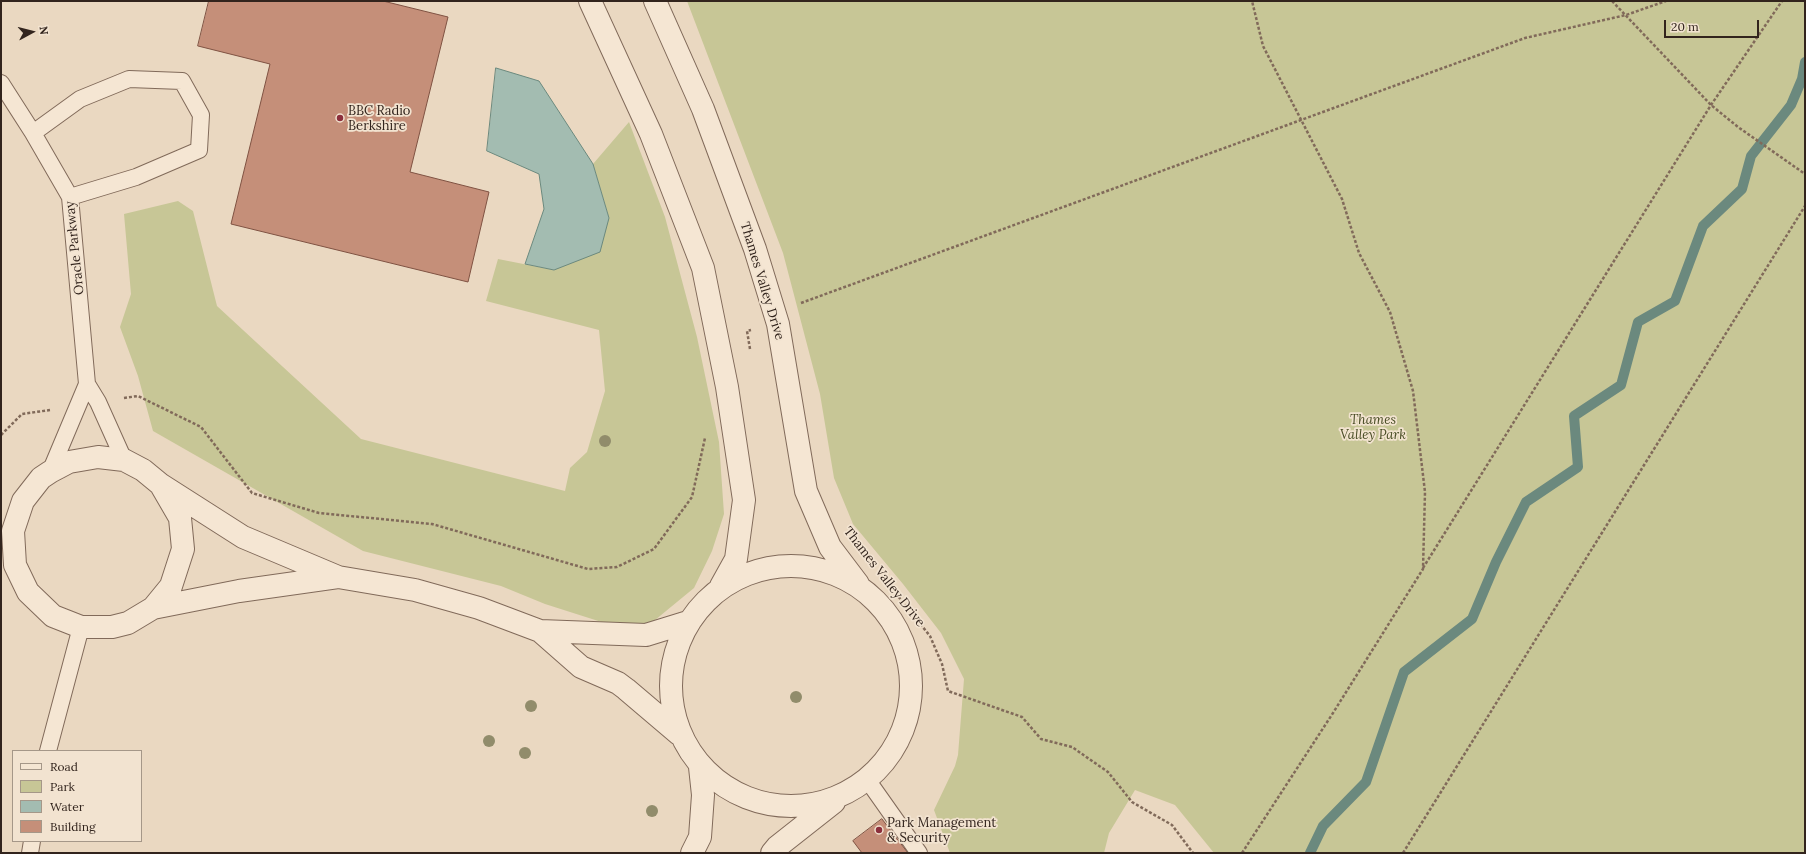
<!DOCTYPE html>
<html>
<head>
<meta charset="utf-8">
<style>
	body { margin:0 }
	#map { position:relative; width:1806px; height:854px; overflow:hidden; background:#ead8c1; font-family:Lora,serif }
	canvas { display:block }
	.frame { position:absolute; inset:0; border:2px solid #32241d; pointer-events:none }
	.legend { position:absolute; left:12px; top:750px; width:130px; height:92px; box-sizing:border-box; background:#f2e3d0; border:1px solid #a59788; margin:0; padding:5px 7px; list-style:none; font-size:12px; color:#32241d }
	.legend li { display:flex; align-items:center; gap:8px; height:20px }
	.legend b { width:20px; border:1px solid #a59788 }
	.north { position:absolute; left:12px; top:12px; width:40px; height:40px; -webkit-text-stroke:3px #f2e3d0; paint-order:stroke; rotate:83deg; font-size:11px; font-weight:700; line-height:16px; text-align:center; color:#32241d }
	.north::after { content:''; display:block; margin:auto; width:14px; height:18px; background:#32241d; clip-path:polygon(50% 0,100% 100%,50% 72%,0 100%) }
	.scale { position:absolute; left:1664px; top:20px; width:95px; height:18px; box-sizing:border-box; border:2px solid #32241d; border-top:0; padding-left:5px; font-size:12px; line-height:14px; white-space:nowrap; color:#32241d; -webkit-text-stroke:3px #f2e3d0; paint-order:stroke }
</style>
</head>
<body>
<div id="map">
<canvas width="1806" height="854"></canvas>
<div class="frame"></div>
<ul class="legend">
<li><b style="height:5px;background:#f5e6d3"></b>Road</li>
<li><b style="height:11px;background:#c7c696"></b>Park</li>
<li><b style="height:11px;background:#a3bcb1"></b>Water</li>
<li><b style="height:11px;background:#c58f79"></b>Building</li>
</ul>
<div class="north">N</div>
<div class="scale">20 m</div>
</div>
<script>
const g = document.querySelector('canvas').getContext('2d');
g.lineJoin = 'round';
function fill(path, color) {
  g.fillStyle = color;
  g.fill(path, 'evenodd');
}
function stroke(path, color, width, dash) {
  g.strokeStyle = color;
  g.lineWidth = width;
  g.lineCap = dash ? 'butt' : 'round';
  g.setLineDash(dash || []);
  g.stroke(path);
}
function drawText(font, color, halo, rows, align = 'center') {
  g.font = font + ' Lora,serif';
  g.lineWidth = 3.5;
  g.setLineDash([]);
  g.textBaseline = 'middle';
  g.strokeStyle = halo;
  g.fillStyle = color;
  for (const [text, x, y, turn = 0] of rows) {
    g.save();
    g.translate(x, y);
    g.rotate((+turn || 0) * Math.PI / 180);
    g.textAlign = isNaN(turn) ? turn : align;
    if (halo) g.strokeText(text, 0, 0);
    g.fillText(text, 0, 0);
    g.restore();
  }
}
fill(new Path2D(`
	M687 1H1805V853H1214L1175 805 1135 790 1109 833 1104 853H950L934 810 955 766 958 755 964 679 941 633 903 584 853 524 834 478 820 394 783 253Z
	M629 122 665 217 697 337 719 442 724 514 712 551 694 588 649 625 614 626 545 604 501 586 363 551 153 431 138 376 120 327 131 294 124 214 178 201 193 211 217 306 361 439 565 491 570 468 587 452 605 391 599 330 486 301 498 259 554 270 609 218 593 164Z`), '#c7c696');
const water = new Path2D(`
	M496 68 539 81 593 164 609 218 600 252 554 270 525 264 544 209 539 174 487 151Z`);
fill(water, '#a3bcb1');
stroke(water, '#6b897e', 1);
stroke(new Path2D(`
	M1310 853 1323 826 1366 782 1404 672 1472 619 1496 562 1526 502 1578 467 1574 416 1621 385 1638 322 1675 301 1703 226 1742 189 1751 156 1791 105 1802 79 1805 62`), '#6b897e', 10);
const building = new Path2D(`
	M209 1H383L448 17 410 172 489 192 468 282 231 224 270 64 198 46Z
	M882 819 908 853H862L853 841Z`);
fill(building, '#c58f79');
stroke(building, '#7f5242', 1);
const lane = new Path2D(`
	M1 83 33 133 70 197 87 384 50 472
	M33 133 80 99 129 79 182 81 201 115 199 150 136 177 70 197
	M87 384 98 402 124 460
	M48 751 81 627
	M866 778 919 853
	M30 853 32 841`);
const street = new Path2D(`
	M590 1 651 134 703 268 727 387 744 500 736 559 721 586
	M655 1 703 109 755 249 778 324 806 491 830 547 858 584
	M671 686a120 120 0 1 1 240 0a120 120 0 1 1-240 0Z
	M338 577 239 591 153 608 128 623 112 627H81L53 616 28 592 15 565 13 531 23 501 41 478 50 472 69 462 98 457 124 460 143 470 160 484 243 537 338 577 415 590 479 608 540 631 646 635 688 622
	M153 608 171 586 183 549 180 518 162 487
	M540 631 581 667 618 683 626 689 679 734
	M692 853 700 837 703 795 700 767
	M772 853 777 847 834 802`);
stroke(lane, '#816a5a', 18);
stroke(street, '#816a5a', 24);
stroke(new Path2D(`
	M1612 1 1711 105 1738 127 1805 174
	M801 303 1525 38 1626 15 1666 1
	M750 349 747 331 751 330
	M124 398 138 396 201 427 252 493 319 513 432 524 588 569 617 567 654 549 692 497 705 438
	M1 435 22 414 50 410
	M1423 568 1711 105 1782 1
	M886 581 930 636 942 664 948 691 1022 717 1041 739 1072 747 1108 772 1132 802 1172 825 1193 853
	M1242 853 1333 713 1423 569 1425 492 1413 391 1390 312 1359 253 1342 199 1263 46 1252 1
	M1403 853 1805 206`), '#816a5a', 2.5, [3, 2]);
stroke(lane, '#f5e6d3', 16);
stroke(street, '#f5e6d3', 22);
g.fillStyle = '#918c6b';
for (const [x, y] of [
	[605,441],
	[796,697],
	[531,706],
	[489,741],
	[525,753],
	[652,811]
]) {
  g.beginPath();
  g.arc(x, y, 6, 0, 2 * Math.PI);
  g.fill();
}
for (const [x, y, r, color] of [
	[340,118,4,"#8c2f3c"],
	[879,830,4,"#8c2f3c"]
]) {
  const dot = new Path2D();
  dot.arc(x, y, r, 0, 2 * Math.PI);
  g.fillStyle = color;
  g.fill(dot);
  stroke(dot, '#f2e3d0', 1.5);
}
drawText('13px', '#32241d', '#f2e3d0', [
	["BBC Radio",348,111],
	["Berkshire",348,126],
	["Park Management",887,823],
	["& Security",887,838]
], 'left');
drawText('13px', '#32241d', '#f2e3d0', [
	["Oracle Parkway",75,248,-96],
	["Thames Valley Drive",762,281,73],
	["Thames Valley Drive",884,577,52]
]);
drawText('italic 13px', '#494d25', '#f2e3d0', [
	["Thames",1373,420],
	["Valley Park",1373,435]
]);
</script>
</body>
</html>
